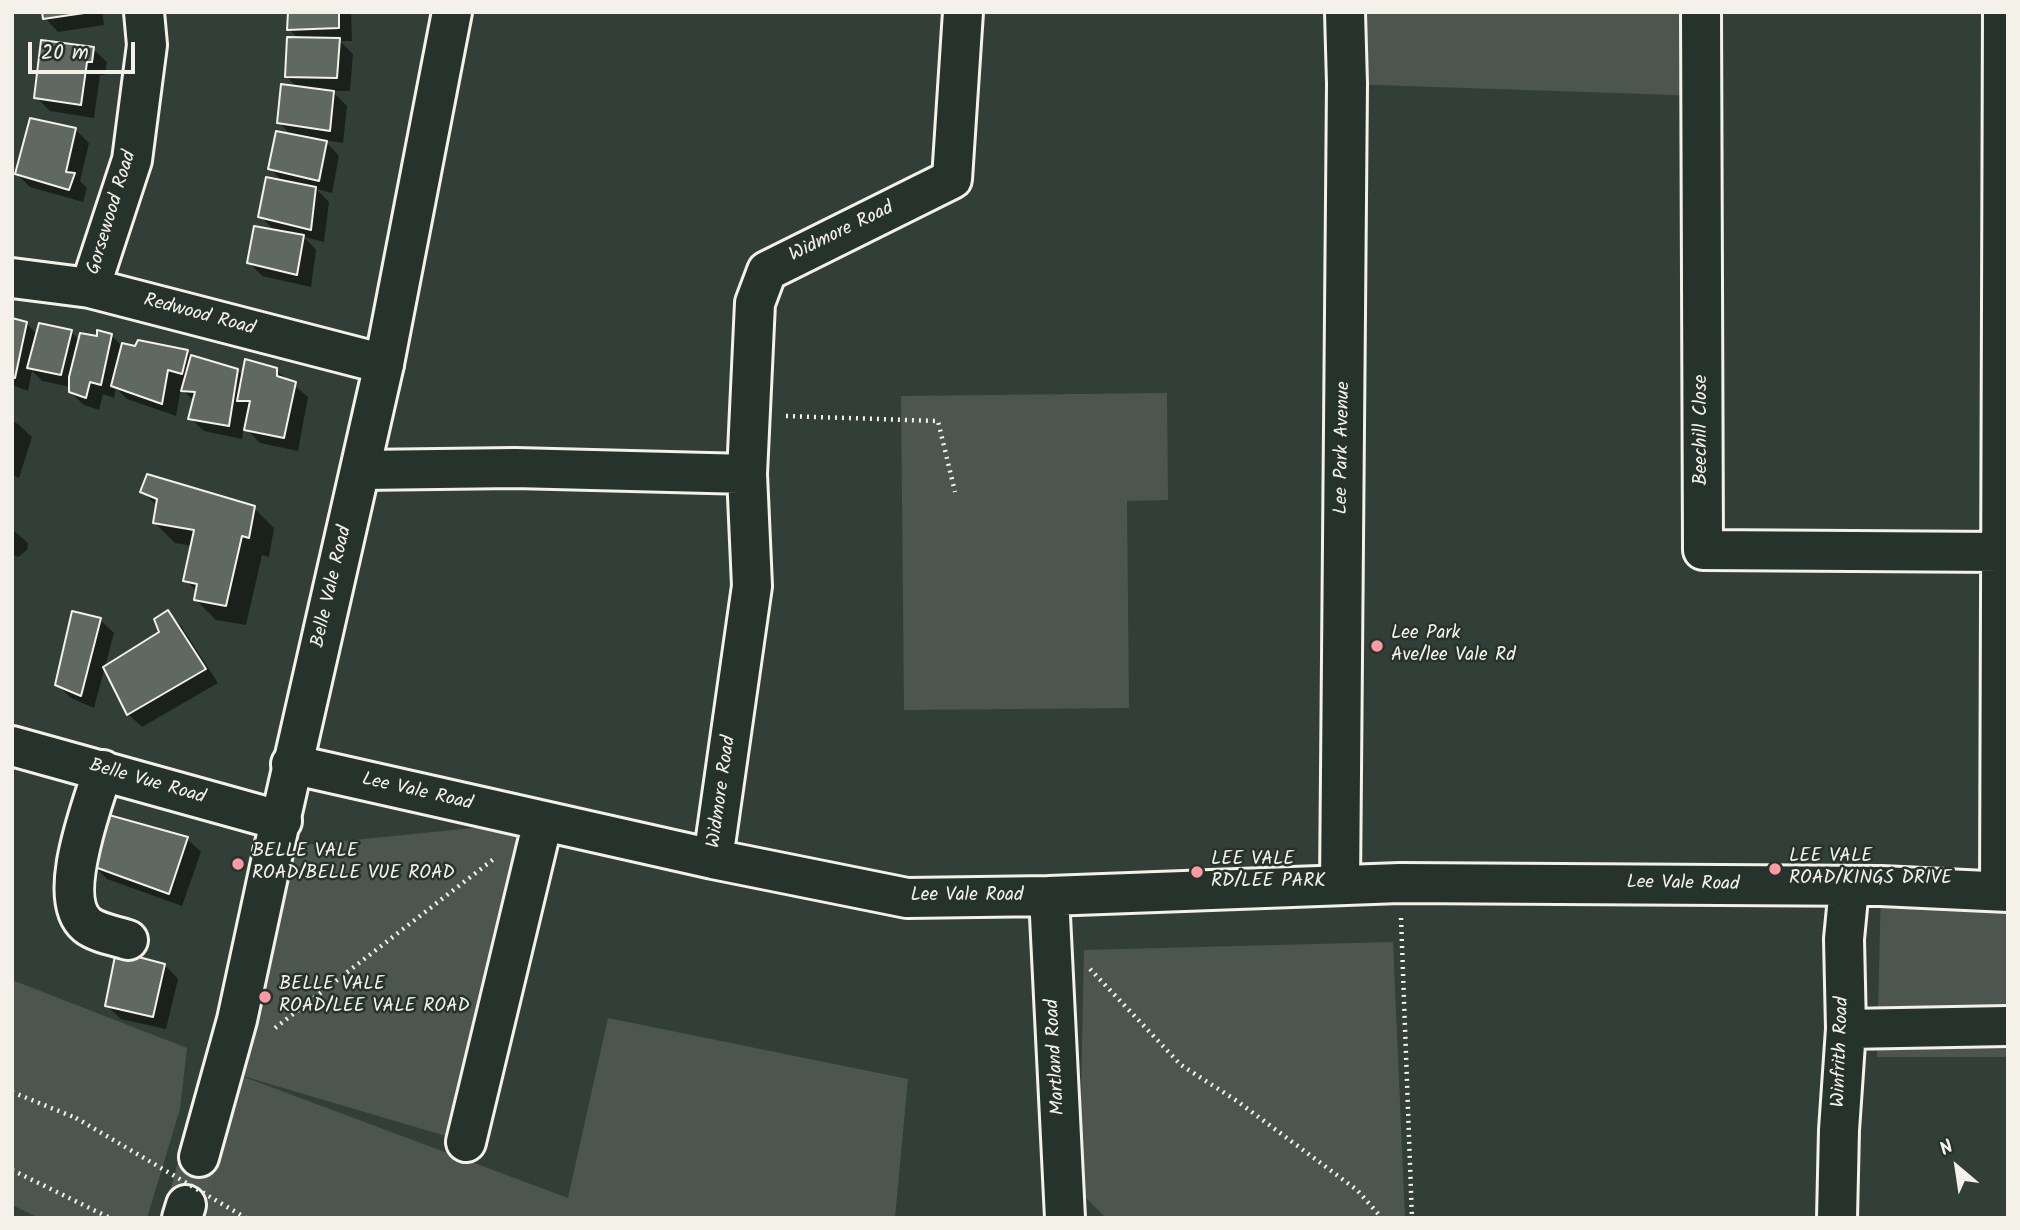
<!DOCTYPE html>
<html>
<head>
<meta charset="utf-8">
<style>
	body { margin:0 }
	#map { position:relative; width:2020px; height:1230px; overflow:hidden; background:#323e38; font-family:Kalam,sans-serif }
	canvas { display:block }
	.frame { position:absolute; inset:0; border:14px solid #f4f1e8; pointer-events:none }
	.north { position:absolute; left:1922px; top:1132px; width:70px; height:70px; -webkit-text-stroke:5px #26332d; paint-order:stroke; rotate:331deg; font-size:19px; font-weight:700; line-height:28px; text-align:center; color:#f4f1e8 }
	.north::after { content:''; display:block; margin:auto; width:24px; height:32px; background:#f4f1e8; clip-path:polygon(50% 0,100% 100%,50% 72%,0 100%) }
	.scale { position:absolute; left:28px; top:42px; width:107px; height:32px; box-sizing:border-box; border:4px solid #f4f1e8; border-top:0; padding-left:9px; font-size:21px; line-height:24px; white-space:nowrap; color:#f4f1e8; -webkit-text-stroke:5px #26332d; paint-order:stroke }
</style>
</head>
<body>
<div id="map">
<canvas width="2020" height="1230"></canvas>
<div class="frame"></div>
<div class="north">N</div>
<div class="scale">20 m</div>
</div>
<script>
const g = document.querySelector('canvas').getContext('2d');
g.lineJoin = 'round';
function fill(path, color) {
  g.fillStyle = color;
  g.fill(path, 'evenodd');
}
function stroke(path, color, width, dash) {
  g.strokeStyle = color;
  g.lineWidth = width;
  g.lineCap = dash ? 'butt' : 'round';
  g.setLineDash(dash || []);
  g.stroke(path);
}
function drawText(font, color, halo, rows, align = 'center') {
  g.font = font + ' Kalam,sans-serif';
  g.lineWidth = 5;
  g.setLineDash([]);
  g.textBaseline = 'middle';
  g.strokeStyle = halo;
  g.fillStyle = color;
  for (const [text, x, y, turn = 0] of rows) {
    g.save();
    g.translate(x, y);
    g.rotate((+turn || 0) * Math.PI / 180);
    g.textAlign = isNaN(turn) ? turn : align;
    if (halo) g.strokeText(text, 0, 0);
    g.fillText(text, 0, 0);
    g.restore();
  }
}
fill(new Path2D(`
	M1345 12H1701L1703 96 1347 84Z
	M1167 393 1168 500 1127 501 1129 708 904 710 901 396Z
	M543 821 466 1142 236 1074 568 1198 608 1018 908 1079 895 1218H179L222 1069 274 848Z
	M1881 886 2008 892V1057H1877Z
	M1393 942 1405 1218H1106L1079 1191 1084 950Z
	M12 980 187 1048 180 1109 147 1218H39L12 1205Z`), '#4c564f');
fill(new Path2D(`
	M44 12H102L104 25 58 32 45 18Z
	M289 12H351L352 41H340L353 54 350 91H332L347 106 343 143 324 140 339 156 332 193 316 189 329 202 324 242 304 237 316 250 311 287 262 276 249 262 275 231 260 216 284 183 270 168 292 136 279 122 298 88 286 76 299 39 289 29Z
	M93 49 107 62 105 75H100L94 118 50 111 36 97Z
	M75 129 89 143 80 181 87 188 83 202 30 187 17 174Z
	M12 320 26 323 38 335 71 332 80 341 111 335 123 347 187 352 193 358 237 370 244 377 276 370 308 397 298 451 260 443 244 427 242 439 204 431 190 418 195 402 181 388 176 416 127 399 116 388 114 398 103 394 99 410 84 405 70 392 71 387 42 381 32 371 28 391 12 385Z
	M12 421 18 424 32 437 19 478 12 475Z
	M142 491 254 508 274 528 269 557 262 555 246 625 216 620 196 600 198 592 185 580 193 546 175 543 155 523 158 507Z
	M12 529 28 543 27 550 18 557 12 554Z
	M168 612 181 626 218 683 142 727 128 714Z
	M100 620 114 633 94 708 71 698 57 684Z
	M187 839 201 852 182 906 107 879 94 866Z
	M165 965 178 979 166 1029 121 1019 107 1006Z`), '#0007');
const building = new Path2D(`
	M42 12H91L43 19Z
	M288 12H339V28L287 30Z
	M287 37 340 38 337 78 285 77Z
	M41 40 94 47 92 62H87L81 105 34 98Z
	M281 84 334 91 330 131 277 123Z
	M30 118 76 128 66 172 75 173 69 190 15 174Z
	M276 131 327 141 319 181 268 169Z
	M266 177 316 187 311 230 258 217Z
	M254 226 304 235 297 275 247 263Z
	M12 318 27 322 15 378H12Z
	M39 323 72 330 61 375 27 368Z
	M97 330 112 334 101 385 90 382 86 398 69 392V377L80 333 97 336Z
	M138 340 188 350 182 374 168 370 162 404 111 386 122 343 135 346Z
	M191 355 238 369 229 426 188 419 195 392 181 391Z
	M245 359 277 368V376L296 382 284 438 244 430 250 401H237Z
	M147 474 255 506 249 538 242 536 226 606 194 600 197 584 183 581 194 530 153 523 157 499 140 492Z
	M168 610 206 669 127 715 103 667 159 632 154 619Z
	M72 611 101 618 81 696 55 685Z
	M109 815 188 837 169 894 92 866Z
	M116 951 165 964 153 1017 105 1006Z`);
fill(building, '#5f6861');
stroke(building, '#f4f1e8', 2);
stroke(new Path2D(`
	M186 1205 199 1157`), '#4f5952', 38, [38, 19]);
const minor = new Path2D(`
	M1701 12 1703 550 2002 552
	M12 278 90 288 384 364
	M90 288 132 160 147 45 144 12
	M361 470 515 468 747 474
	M12 746 282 821
	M291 764 713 859 907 898 1049 896 1400 883 1881 886 2008 892
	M103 770C93 804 55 898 87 925 97 933 116 936 128 940
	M713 859 752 586 747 474 755 303 767 271 952 179 963 12
	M1340 885 1347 84 1345 12
	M2000 891 2003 12
	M1049 896 1065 1218
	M1846 1029 2008 1026
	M466 1142 543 821
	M1837 1218 1839 1130 1846 1029 1844 939 1849 887`);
const major = new Path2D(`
	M199 1157 237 1020 274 848 384 364 452 12
	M182 1218 186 1205`);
stroke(minor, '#f4f1e8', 44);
stroke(major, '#f4f1e8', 44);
stroke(new Path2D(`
	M786 416 938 421 955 492
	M1401 918 1412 1218
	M1090 969 1181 1065 1237 1101 1357 1190 1382 1218
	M275 1028 495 858
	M12 1092 76 1118
	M12 1170 110 1218`), '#f4f1e8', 4.5, [2, 5]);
stroke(minor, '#26332d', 38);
stroke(major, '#26332d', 38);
stroke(new Path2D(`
	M76 1118 246 1218`), '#f4f1e8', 4.5, [2, 5]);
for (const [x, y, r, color] of [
	[1377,646,7,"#ff9aa2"],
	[238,864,7,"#ff9aa2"],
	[1775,869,7,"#ff9aa2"],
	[1197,872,7,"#ff9aa2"],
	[265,997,7,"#ff9aa2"]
]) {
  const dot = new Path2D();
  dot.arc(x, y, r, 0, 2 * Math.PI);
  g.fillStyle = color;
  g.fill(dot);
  stroke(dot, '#26332d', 2.5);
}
drawText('19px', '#f4f1e8', '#26332d', [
	["Gorsewood Road",113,213,-73],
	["Widmore Road",842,233,-26],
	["Redwood Road",199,316,15],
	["Beechill Close",1703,430,-90],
	["Lee Park Avenue",1344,448,-89],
	["Belle Vale Road",333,587,-77],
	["Belle Vue Road",147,783,16],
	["Widmore Road",723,792,-82],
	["Lee Vale Road",417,793,13],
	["Lee Vale Road",1683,885,1],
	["Lee Vale Road",967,897],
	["Winfrith Road",1842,1052,-88],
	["Martland Road",1057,1057,-93]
]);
drawText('19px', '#f4f1e8', '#26332d', [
	["Lee Park",1391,635],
	["Ave/lee Vale Rd",1391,657],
	["BELLE VALE",252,853],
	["ROAD/BELLE VUE ROAD",252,875],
	["LEE VALE",1789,858],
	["ROAD/KINGS DRIVE",1789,880],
	["LEE VALE",1211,861],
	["RD/LEE PARK",1211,883],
	["BELLE VALE",279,986],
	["ROAD/LEE VALE ROAD",279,1008]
], 'left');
</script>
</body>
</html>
